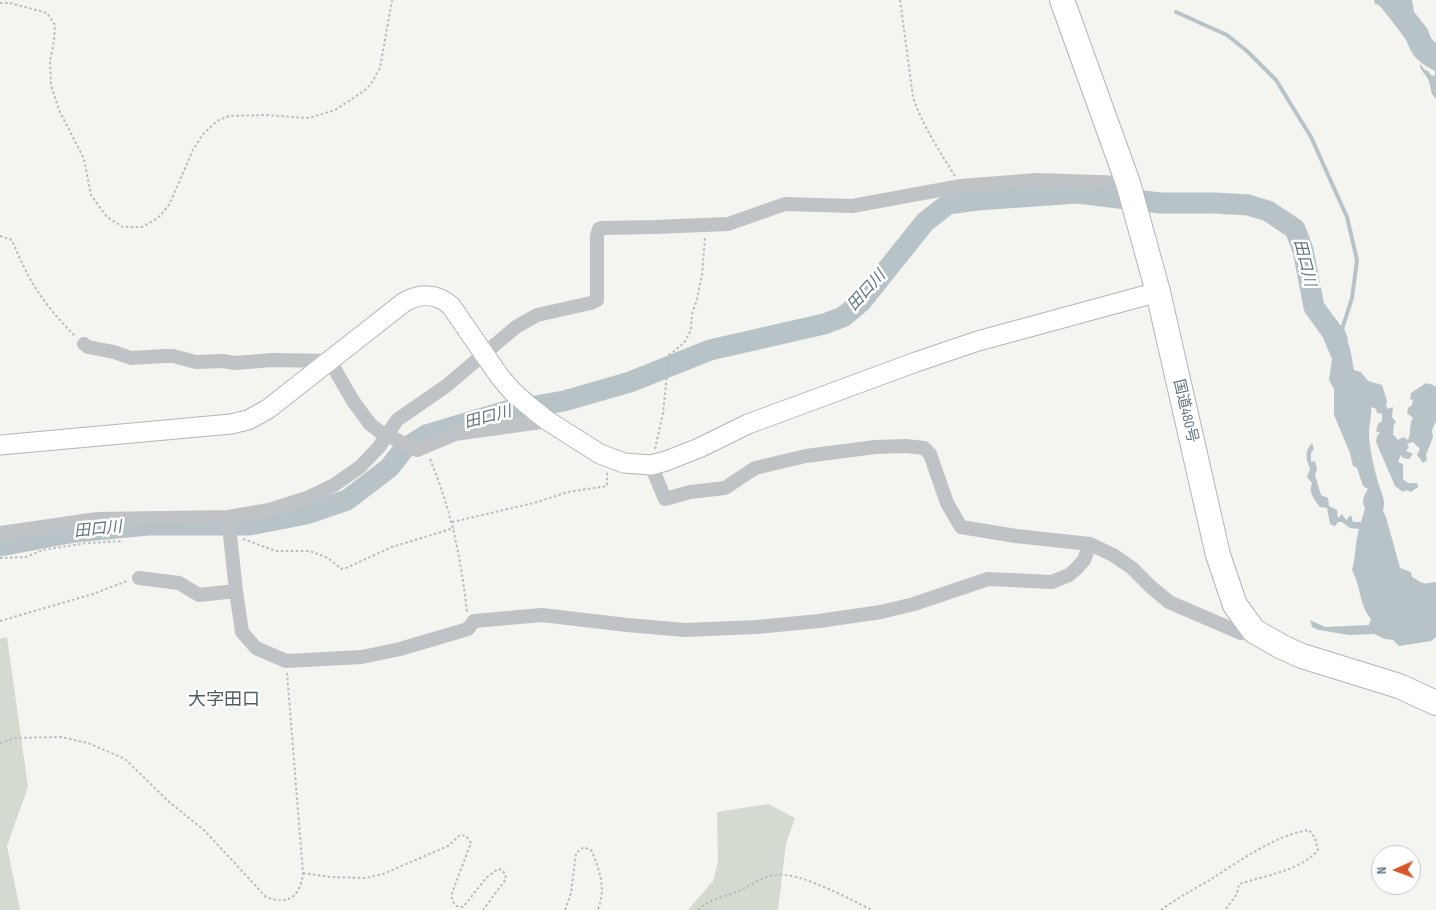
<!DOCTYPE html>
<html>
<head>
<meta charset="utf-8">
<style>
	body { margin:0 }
	#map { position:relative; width:1436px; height:910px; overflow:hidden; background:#f4f4f0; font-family:"Sofia Sans Condensed",sans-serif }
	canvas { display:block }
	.north { position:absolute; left:1371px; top:845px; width:50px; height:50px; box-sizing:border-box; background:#fff; border:1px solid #c1c7cc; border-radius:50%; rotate:268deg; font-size:14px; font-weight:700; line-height:20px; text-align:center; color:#647380 }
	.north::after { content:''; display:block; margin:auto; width:18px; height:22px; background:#db5329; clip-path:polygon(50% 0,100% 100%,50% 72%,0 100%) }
</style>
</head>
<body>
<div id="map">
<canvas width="1436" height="910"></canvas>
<div class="north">N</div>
</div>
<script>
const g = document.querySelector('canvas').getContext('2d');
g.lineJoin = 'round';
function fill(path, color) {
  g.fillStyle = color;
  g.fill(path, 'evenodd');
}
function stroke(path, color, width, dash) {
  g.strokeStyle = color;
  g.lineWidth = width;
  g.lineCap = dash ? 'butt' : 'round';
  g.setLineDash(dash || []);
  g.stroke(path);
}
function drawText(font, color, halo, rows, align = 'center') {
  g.font = font + ' "Sofia Sans Condensed","Noto Sans JP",sans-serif';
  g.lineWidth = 5;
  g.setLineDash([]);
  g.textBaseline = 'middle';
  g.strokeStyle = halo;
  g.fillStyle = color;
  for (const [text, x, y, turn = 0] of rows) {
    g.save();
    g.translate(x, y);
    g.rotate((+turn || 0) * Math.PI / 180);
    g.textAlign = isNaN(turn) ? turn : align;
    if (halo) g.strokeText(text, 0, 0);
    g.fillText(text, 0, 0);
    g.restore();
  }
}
fill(new Path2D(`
	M7 637 28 787 7 846 20 910H0V639Z
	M768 804 795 818 786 844 778 910H688L713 881 718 862 717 812Z`), '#d5dad1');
fill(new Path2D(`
	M1374 0H1412L1414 12 1427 28 1431 38 1436 43V99C1429 92 1432 88 1428 79 1425 73 1420 71 1420 64L1425 70 1428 71 1432 76 1435 75V71C1428 67 1422 64 1416 58 1410 52 1409 44 1404 37 1396 26 1388 16 1379 5L1375 4Z
	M1317 316C1325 316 1330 320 1337 320L1339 324 1344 328 1351 353 1354 370 1361 372 1368 381 1382 385 1387 401 1386 405 1388 409 1393 407 1392 417 1396 422 1394 424 1393 434 1398 440 1403 437 1408 440C1412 432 1408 425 1413 418L1407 413 1408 408 1412 405 1413 400 1410 399 1411 393 1426 383 1433 385 1436 387V421L1432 430 1433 437 1426 455 1427 460 1423 463 1417 455 1420 449 1413 442 1407 444 1409 447 1406 451 1413 454 1409 459 1403 458 1401 455 1398 462 1403 464V479L1408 483H1417L1418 487 1411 492 1406 490 1403 492 1395 486 1376 442 1377 436 1380 433 1376 431 1378 424 1382 421V414L1377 413 1376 409 1371 407C1372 416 1369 424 1369 434 1369 446 1375 473 1379 485 1382 495 1386 500 1383 511L1386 517 1400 568 1411 572 1412 577C1426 585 1421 584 1436 582V637L1431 641 1399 646 1393 640 1385 639 1374 634 1349 635 1319 630 1312 627 1310 620 1325 627 1369 625 1371 619C1359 605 1361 586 1352 570 1356 556 1355 543 1359 529L1350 528 1342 522H1338L1335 526 1330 524 1327 508 1320 507C1314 499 1308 493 1312 483L1307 477 1310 469C1306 459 1304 451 1312 443L1314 449 1311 453V462L1315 461 1317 469 1315 475 1321 495 1328 498 1329 506 1337 510 1338 518 1342 514 1346 520 1351 515 1353 522H1361L1365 508C1361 500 1364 496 1368 489L1363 486 1357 468 1353 466 1350 453 1334 415V389L1329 380 1332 359 1324 340 1328 337 1327 333 1320 332 1314 318Z`), '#b8c3c7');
stroke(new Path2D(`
	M1176 12 1227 35 1247 51 1276 80 1311 137 1347 217 1357 260 1352 298 1342 329`), '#b8c3c7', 4);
stroke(new Path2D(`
	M0 546 75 532 148 525H250L306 514 347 500 389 468 404 449 426 435 506 411 564 401 630 382 710 350 824 324 843 317 861 302 925 222 948 204 977 200 1077 193 1160 203H1215L1248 205 1268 211 1295 229 1303 250 1314 307 1337 339`), '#b8c3c7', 21);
const secondary = new Path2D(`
	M0 445 231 424 248 420 268 409 403 303C419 293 437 293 451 306L500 377 513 392 529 406 548 421 600 454 624 463 651 465 666 461 699 448 748 424 916 362 978 341 1158 292`);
const highway = new Path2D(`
	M1062 0 1128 183 1158 292 1218 555 1235 605 1254 631 1282 647 1302 656 1399 686 1436 703`);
stroke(secondary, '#b2b6ba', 21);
stroke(highway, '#b2b5b8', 26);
stroke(new Path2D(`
	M900 0 913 97C922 125 939 150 955 176
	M0 3H10L47 13 55 25 54 41 50 61 51 85 59 110 84 159 91 195 107 217 123 227H142L158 218 169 205 193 150 203 134 217 121 229 116 265 115 309 118 335 110 364 91 371 84 380 68 392 0
	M0 236 12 240C28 280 43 304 75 336
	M655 449 663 413 669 355 684 343 691 330 692 314 697 299 702 275 705 238
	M430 459C451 510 461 557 467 612
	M452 522 534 503 568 492 607 486V472
	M243 539 276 551H310L328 558 341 569 346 568 392 547 454 528
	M0 558 26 557 43 550 87 543 123 541
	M0 621 93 594 127 581
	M0 743 15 738 61 737 88 743 125 759 168 801 205 831 266 897C290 906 300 896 303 873L287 673
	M303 873 330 877 365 878 383 874 448 846 460 835 466 836 471 843 452 893V900L456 906 463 907 487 877 498 869 502 870 505 874 506 879 483 910
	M565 910 571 893 576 853 584 847 592 851C600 873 606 887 598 910
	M698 910C707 900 724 897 736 892 750 887 760 877 775 875 799 871 849 899 872 910
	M1161 910C1176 899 1192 890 1208 881 1237 863 1274 835 1309 830L1315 838 1318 850C1302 870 1264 876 1239 884L1237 894 1225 910`), '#b9bbbd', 2, [2.5, 2.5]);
stroke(new Path2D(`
	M84 344 88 347 114 352 131 358 165 356H173L196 362 223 361 235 363 272 360 330 361 353 401 370 424 379 431 417 450 455 434 548 421
	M651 465 665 499 690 492 725 488 755 468 806 456 875 447 906 446 924 448 930 454 947 503 961 527 1016 536 1090 544 1113 555 1132 568 1151 587 1169 602 1241 633 1254 631
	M228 517 236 591 242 632 256 648 286 661 362 657 400 649 468 629 474 621 542 615 627 625 685 630 757 627 819 621 881 612 914 604 988 579 1052 582 1069 575 1076 569 1084 560 1090 544
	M0 533 97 519 228 517 269 510 307 498 334 485 360 467 379 447 397 420 446 386 516 327 537 315 591 303 597 300V236L599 229 602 228 655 227 728 224 785 204 852 206 961 186 1037 180 1128 183
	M139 578 179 583 199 595 236 591`), '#bfc3c6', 14);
stroke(secondary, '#fff', 19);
stroke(highway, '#fff', 24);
drawText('15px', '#647380', '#fff', [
	["国道480号",1185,411,77]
]);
drawText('italic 16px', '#5f757d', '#fff', [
	["田口川",1304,263,76],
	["田口川",867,291,-48],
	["田口川",488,418,-15],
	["田口川",98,530,-6]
]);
drawText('18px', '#515c65', '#fff', [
	["大字田口",224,700]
]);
</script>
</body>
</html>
